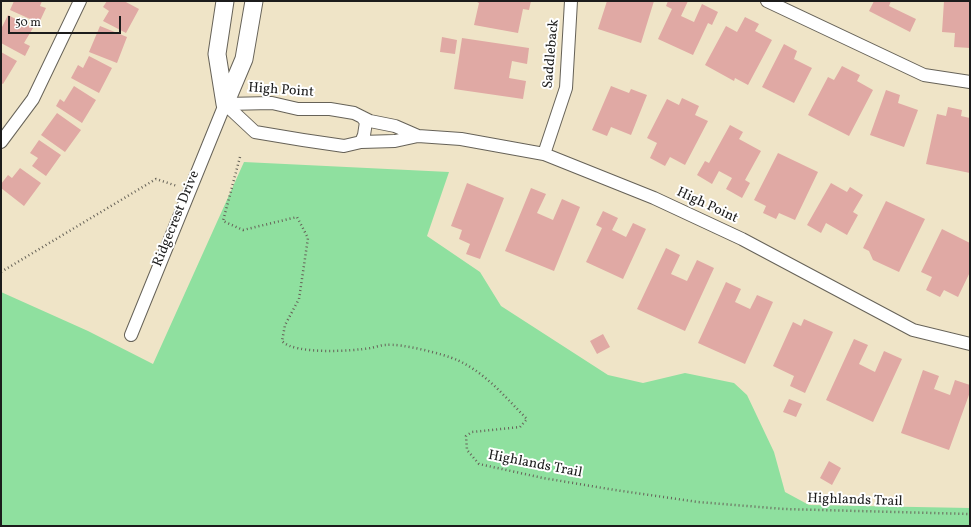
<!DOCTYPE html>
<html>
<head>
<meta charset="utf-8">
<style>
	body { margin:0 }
	#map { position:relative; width:971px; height:527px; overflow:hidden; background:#efe4c7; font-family:Vollkorn,serif }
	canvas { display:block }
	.frame { position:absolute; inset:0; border:2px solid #1c1c1c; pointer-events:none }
	.scale { position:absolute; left:8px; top:16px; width:113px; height:18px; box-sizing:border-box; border:2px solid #1c1c1c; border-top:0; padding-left:5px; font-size:12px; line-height:14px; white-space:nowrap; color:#1c1c1c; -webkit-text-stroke:3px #fff; paint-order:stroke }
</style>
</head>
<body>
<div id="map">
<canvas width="971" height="527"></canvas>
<div class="frame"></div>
<div class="scale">50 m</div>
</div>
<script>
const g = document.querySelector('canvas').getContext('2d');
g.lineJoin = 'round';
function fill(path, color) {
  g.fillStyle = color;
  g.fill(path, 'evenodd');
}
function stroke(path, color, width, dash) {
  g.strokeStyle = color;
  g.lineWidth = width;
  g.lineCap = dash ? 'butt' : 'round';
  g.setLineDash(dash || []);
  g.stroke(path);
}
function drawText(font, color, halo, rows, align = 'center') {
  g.font = font + ' Vollkorn,serif';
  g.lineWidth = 4;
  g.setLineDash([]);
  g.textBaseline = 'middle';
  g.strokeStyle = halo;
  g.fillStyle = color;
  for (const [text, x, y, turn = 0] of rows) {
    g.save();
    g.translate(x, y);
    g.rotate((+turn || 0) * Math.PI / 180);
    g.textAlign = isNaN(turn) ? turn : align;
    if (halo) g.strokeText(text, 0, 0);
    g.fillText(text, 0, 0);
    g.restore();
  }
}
fill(new Path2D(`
	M244 162 449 172 427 236 480 272 501 306 608 375 643 383 685 373 734 383 747 395 774 452 785 492 809 505 970 508V526H1V292L88 331 153 364Z`), '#8fe09f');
fill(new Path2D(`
	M14 1H42L40 6 46 8 39 23 10 10Z
	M107 1H124L139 9 126 33 103 21 109 11 103 7Z
	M475 1H531L529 10 523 9 518 33 474 25 479 3Z
	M607 1H654L641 43 598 29Z
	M668 1H688L681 16 694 22 702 4 718 12 712 25 708 23 693 55 658 39 672 9 666 6Z
	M874 1H891L889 6 916 19 910 32 869 11Z
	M944 1H970V48L954 47 955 33 942 32Z
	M8 15 33 28 24 43 30 46 25 56 1 43V29Z
	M745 17 759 24 755 31 772 40 748 85 735 78 734 81 705 65 726 26 737 32Z
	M100 26 127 37 117 63 89 52Z
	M442 37 457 40 455 54 440 52Z
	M462 38 529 48 527 64 512 61 509 78 526 81 523 99 454 89Z
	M784 44 797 51 794 59 812 68 794 103 762 87Z
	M1 52 17 61 3 84 1 83Z
	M89 56 112 68 99 93 71 78 78 65 83 68Z
	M842 66 860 75 857 81 873 90 849 136 808 115 828 77 834 80Z
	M74 86 96 100 82 123 56 106 60 99 64 102Z
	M611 86 629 93 631 89 647 95 631 135 611 127 607 136 592 130Z
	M886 90 900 95 898 103 918 110 904 147 870 135Z
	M682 98 699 106 695 115 708 121 685 165 670 157 665 166 650 158 657 143 647 138 667 99 679 105Z
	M948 107 962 110 961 116 970 118V173L926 164 937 114 946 116Z
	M57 113 81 130 65 152 41 135Z
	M730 125 743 132 739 139 761 151 745 180 750 183 742 198 726 189 732 178 719 171 712 184 697 175 705 161 709 163Z
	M39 140 61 155 46 176 32 166 38 158 30 153Z
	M778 153 818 172 795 220 779 213 776 219 763 213 766 206 754 200Z
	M20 168 41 183 24 206 1 188V184L8 175 12 178Z
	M467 183 504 198 480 259 466 254 470 244 459 239 462 230 451 226Z
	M831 183 847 192 850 187 863 195 853 212 858 215 847 235 826 223 821 233 807 225Z
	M531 188 546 194 537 213 553 220 562 199 580 207 554 271 505 251Z
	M886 201 925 219 899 272 873 260 869 251 863 248Z
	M603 211 618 218 612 230 626 237 633 223 646 229 623 279 586 262 602 228 596 225Z
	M942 229 970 243V272L958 297 944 290 940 297 926 290 932 277 921 272Z
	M666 248 680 255 671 274 687 281 697 260 714 268 685 331 637 309Z
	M726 282 741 289 735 302 750 309 757 295 773 302 745 364 698 343Z
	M804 319 833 332 805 393 790 386 794 376 773 366 793 322 801 326Z
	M603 334 610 347 597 354 590 341Z
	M854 339 868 345 859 364 875 372 884 351 902 359 873 422 826 400Z
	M923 370 939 376 934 389 950 395 955 380 970 385V392L949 450 901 433Z
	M789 399 802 404 796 417 783 412Z
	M829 461 841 468 832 485 820 478Z`), '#e0a9a4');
const street = new Path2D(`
	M767 1 924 75 970 82
	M272 103 298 109H330L354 113 370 121 395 126 418 136 395 141 361 142 344 146 303 140 255 132 225 104Z
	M418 136 461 139 544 154 654 198 742 239 913 330 970 344
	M1 142 33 99 80 1
	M361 142 364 135 366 122 362 117
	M544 154 566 88 571 1
	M131 335 225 104`);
const secondary = new Path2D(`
	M225 1 217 54 225 104
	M225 104 244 59 254 1`);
stroke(street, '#666258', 14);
stroke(secondary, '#666258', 19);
stroke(new Path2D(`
	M240 157 223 221 243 230 297 217 308 238 299 299 285 325 282 341C295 355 352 351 371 348 376 347 381 345 386 345 400 343 444 354 457 360 486 373 505 397 527 419L520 427 472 432 466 436 467 450 479 464 543 478 615 490 698 502 784 509 970 514
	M1 272 156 179 177 186`), '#666258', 2.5, [1, 3]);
stroke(street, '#fff', 12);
stroke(secondary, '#fff', 17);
drawText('14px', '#1c1c1c', '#fff', [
	["Saddleback",552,54,-85],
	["High Point",281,91,4],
	["High Point",707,206,25],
	["Ridgecrest Drive",177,219,-68],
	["Highlands Trail",535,465,11],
	["Highlands Trail",855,501,2]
]);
</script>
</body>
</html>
